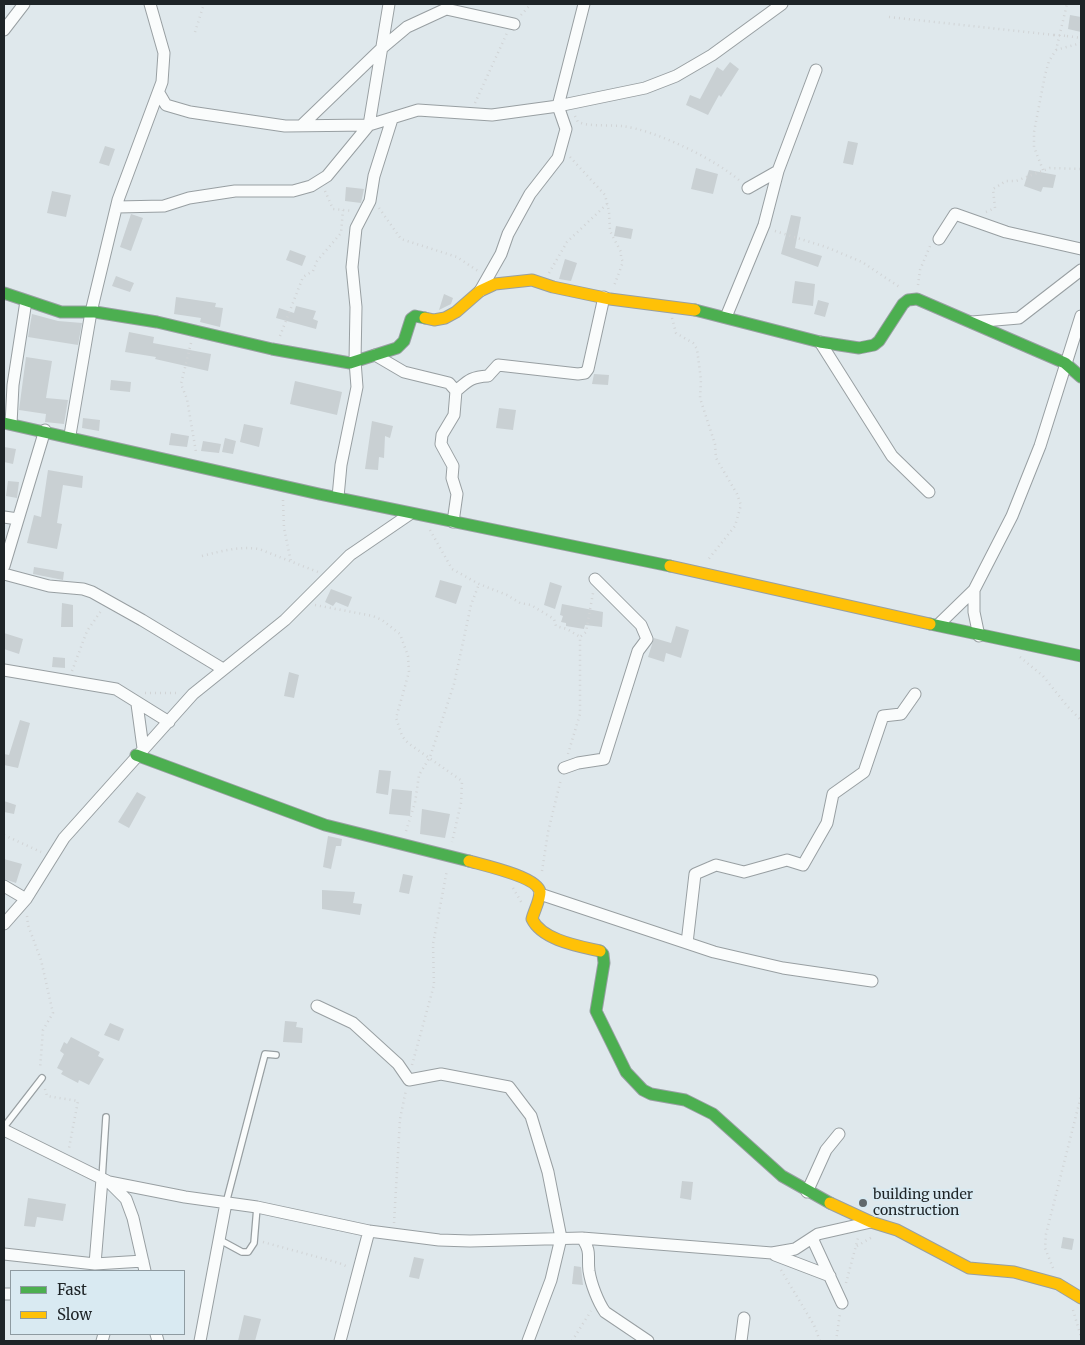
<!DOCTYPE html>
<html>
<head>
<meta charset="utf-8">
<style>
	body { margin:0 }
	#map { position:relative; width:1085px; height:1345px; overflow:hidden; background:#dfe8ec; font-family:Merriweather,serif }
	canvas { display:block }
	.frame { position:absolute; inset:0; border:5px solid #1e2427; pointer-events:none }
	.legend { position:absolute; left:10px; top:1270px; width:175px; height:65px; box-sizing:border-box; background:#d9eaf2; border:1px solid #8e9ba1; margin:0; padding:6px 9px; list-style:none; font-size:15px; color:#1e2427 }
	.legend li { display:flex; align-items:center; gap:10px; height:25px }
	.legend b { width:25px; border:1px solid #8e9ba1 }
</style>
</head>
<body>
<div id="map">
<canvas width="1085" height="1345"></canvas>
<div class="frame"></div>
<ul class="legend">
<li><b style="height:6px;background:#4caf50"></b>Fast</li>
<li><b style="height:6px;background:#ffc107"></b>Slow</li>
</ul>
</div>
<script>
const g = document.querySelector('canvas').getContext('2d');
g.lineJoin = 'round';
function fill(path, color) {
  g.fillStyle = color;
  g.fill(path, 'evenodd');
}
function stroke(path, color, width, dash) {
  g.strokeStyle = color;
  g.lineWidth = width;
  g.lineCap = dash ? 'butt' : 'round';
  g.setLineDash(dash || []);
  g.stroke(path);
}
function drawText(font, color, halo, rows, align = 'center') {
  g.font = font + ' Merriweather,serif';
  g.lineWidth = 4;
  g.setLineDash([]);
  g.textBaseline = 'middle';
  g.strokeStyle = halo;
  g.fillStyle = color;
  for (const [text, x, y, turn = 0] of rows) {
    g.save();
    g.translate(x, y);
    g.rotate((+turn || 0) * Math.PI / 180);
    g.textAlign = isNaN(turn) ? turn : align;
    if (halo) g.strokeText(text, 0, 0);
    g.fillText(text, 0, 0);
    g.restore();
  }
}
fill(new Path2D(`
	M1070 15 1081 17V32L1068 29Z
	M730 62 739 69 721 97 719 95 708 115 686 105 690 95 700 99 717 67 723 71Z
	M848 141 858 143 853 165 843 163Z
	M105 146 115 149 109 166 99 163Z
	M696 168 718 174 713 194 691 189Z
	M1029 170 1056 175 1053 188 1043 187 1041 192 1024 186Z
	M346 187 364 189 361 203 345 201Z
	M52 191 71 195 66 217 47 213Z
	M131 214 143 218 131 251 120 247Z
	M791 215 801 217 795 248 822 256 818 267 781 254Z
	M616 226 633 229 631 239 614 236Z
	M290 250 306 256 302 266 286 260Z
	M565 259 577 263 571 281 559 279Z
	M116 276 134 283 130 292 112 286Z
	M795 281 815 284 813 306 792 303Z
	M444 294 453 298 451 304 439 310Z
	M176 297 216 303 215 307 223 308 220 327 200 322 201 318 174 314Z
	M818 300 829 303 825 317 814 314Z
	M296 306 316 311 313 319 318 321 316 329 276 318 279 308 294 313Z
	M32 314 58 321 82 323 78 345 28 337Z
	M129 332 154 337 153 343 211 354 208 371 155 359 156 357 125 352Z
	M26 357 52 361 46 398 68 400 64 424 45 422 46 414 19 410Z
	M594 374 609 375 608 385 592 384Z
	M111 380 131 382 130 392 110 390Z
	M295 381 342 392 337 415 290 404Z
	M499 408 516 410 513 430 496 428Z
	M83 418 100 420 99 431 82 428Z
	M372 421 393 426 390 438 385 436 384 458 379 457 378 470 365 469Z
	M244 424 263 428 259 447 240 442Z
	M171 433 189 436 187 447 169 445Z
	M225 438 236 441 233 454 222 452Z
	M203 441 221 444 219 453 201 451Z
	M4 447 16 449 13 464 4 462Z
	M48 470 83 476 82 488 63 485 57 523 62 524 57 549 27 543 34 515 41 517Z
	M8 481 19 482 17 498 6 496Z
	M34 567 64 572 63 580 33 574Z
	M440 580 462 586 456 604 435 597Z
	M550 582 562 586 555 609 544 605Z
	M331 589 352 597 348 607 336 602 333 606 325 602Z
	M62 603 73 605V627H61Z
	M562 604 603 612 602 627 585 625 584 629 566 626V623L561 622 563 616 560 615Z
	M676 626 689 630 681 658 666 653 664 662 648 657 654 638 671 643Z
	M4 633 23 639 19 654 4 649Z
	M53 657 65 658V668L52 667Z
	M289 672 299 675 294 698 284 696Z
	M20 720 30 723 18 768 4 765V754L9 755Z
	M379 770 391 771 388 795 376 793Z
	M392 789 412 791 410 816 389 814Z
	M137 792 146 797 129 828 118 822Z
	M4 801 16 805 14 814 4 812Z
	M422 809 450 814 445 838 420 834Z
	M328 836 342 839 341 846H336L331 869 323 867Z
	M4 859 22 864 16 883 4 879Z
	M403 874 413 876 409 894 399 892Z
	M322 890 355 892 353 903 362 904 360 915 322 909Z
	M285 1021 297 1022 296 1027 303 1028 302 1043 283 1042Z
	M110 1023 124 1029 119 1041 104 1035Z
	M71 1037 100 1052 98 1056 104 1059 89 1085 79 1080 78 1083 61 1074 63 1071 57 1068 64 1054 60 1051 64 1042 67 1044Z
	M682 1181 693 1182 691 1200 680 1198Z
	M28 1198 66 1204 63 1221 37 1217 35 1227 24 1226Z
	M1063 1237 1074 1239 1072 1250 1061 1248Z
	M414 1257 424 1259 419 1279 409 1277Z
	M574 1266 581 1267 583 1285 572 1284Z
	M244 1315 261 1319 255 1341H238Z`), '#c9d0d3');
const lane = new Path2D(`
	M4 1127 42 1078
	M102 1179 106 1117
	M226 1203 265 1054 276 1055
	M220 1240 242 1252H248L254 1243 257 1207`);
const street = new Path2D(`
	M4 30 24 4
	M159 93 166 105 190 112 285 126 369 125 389 4
	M301 126 382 48 407 27 446 9 514 24
	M748 188 778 171 816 70
	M117 207 164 206 189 198 235 191H293L311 186 327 176 369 125 418 110 492 115 558 106 645 88 676 76 712 55 782 4
	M939 239 955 214 1006 232 1081 249
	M480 291 501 254 508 234 530 194 558 158 566 129 558 106 584 4
	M726 317 764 225 778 171
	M972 322 1019 318 1081 270
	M820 342 892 456 929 492
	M375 355 404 372 449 383 456 391 454 415 442 435 441 444 453 466 452 478 457 494 453 522
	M456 391C468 381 470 377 488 376L498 365 578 374 585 373 588 369 604 297
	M11 424 13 385 26 301
	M70 435 91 312 118 200 162 82 164 53 150 4
	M338 497 341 465 357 387 355 361 356 307 352 267 356 228 370 201 374 176 392 119
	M4 517 18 519
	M4 566 45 430
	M4 574 49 586 83 589 92 592 142 620 223 669
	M974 590V612L979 636
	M938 625 974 590 1012 516 1040 446 1081 316
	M4 670 116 689 169 722
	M137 704 143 748
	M564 768 578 763 604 759 638 651 647 639 641 625 595 579
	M4 886 26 899
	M540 894 714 952 783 968 872 981
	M4 924 26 899 64 838 193 694 285 620 350 555 410 514
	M687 943 695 874 716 865 744 872 787 860 803 865 827 823 833 794 864 772 883 716 901 714 915 694
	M317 1006 353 1023 398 1064 409 1080 441 1074 509 1087 531 1116 548 1172 561 1238 551 1280 528 1341
	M4 1130 109 1182 126 1199 133 1218 145 1271
	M109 1182 185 1197 257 1207 369 1231 439 1240 470 1241 582 1238 772 1253 795 1249 818 1234 871 1222
	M807 1192 826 1150 839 1134
	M582 1238C592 1253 587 1255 589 1271 591 1284 598 1302 605 1312L648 1341
	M812 1238 842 1303
	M4 1254 95 1264 143 1261
	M775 1255 830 1276
	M95 1264 102 1179
	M4 1294H11
	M156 1334 158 1341
	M102 1341 104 1334
	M200 1341 226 1203
	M340 1341 369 1231
	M741 1341 744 1318`);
const fast = new Path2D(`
	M4 293 61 312H95L157 322 272 349 350 363 397 348 404 341 411 319 415 316 425 318
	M695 310 820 342 859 348 874 345 879 341 903 304 908 300 917 299 1065 363 1081 377
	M4 423 319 494 670 566
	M930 624 1081 656
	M136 755 325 825 469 861
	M600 951 603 954 604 963 596 1011 626 1072 643 1090 651 1094 685 1100 713 1114 782 1176 830 1203`);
const slow = new Path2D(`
	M425 318 434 320 445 318 456 312 480 291 495 284 532 280 553 287 610 299 695 310
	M670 566 930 624
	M469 861C483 865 538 877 540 892 540 900 534 911 532 919 542 940 578 946 600 951
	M830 1203 871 1222 897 1230 969 1268 1014 1272 1058 1284 1081 1298`);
stroke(lane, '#989fa2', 8);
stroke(street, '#989fa2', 13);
stroke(fast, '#989fa2', 13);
stroke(slow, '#989fa2', 13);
stroke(new Path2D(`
	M521 15 531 4
	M889 17 1054 35
	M195 32 204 4
	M1067 36 1081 38
	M1056 50 1081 43
	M475 103 507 33
	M575 116 578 122 584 124C597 126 610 125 622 126 655 130 715 159 740 181
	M570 157 605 195 609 211 610 231 621 252V258L623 262 614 286
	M1043 170 1034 147V132L1045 75 1049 61 1056 50 1067 4
	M325 191 333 209 353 211
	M379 208 401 239 457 257 478 271
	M986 212 995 208 993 189 1006 181H1016L1050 168 1081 169
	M775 231 826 247 862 262 901 288
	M549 273 567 242 608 203
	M918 285 920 270 930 246
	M672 318 676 333 693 343 697 349 701 380 700 398 715 444 716 458 737 494 741 505 735 526 707 561
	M280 336 303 277 313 271 317 261 341 233 343 210
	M191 343 181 384 187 399 196 452
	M283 500 284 528 291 562
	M430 530 452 569 479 584 507 595 520 603 531 605 554 619 556 626 567 629 580 637
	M202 556C222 551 239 546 259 549L318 572
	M315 605 373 616 382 620 400 634 408 656 409 672 396 718 402 736 408 743 462 781 461 803 452 842
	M1020 657 1043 676 1068 707 1081 720
	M72 671 87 631 101 611
	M145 693H177
	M568 754 580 714V637L586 632 593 593
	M406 831 415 803 419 775 430 757 454 684 471 605 479 584
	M4 835 41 852
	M542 871 548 832 561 779
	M513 888 523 905
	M27 916 28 925 41 960 53 1013 43 1030 40 1069
	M412 1065 434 985 433 944 447 870
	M45 1089 47 1096 78 1101 69 1148
	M394 1223 400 1119 406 1090
	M263 1242 339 1263 348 1267
	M857 1246 874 1236
	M1053 1268 1045 1248 1046 1234 1081 1096
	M781 1270 814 1325 820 1341
	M846 1283 858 1238
	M1073 1310 1081 1337
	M572 1341 591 1311
	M836 1341 840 1313`), '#d1d4d6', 2.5, [1, 4]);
stroke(lane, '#fafcfc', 5.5);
stroke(street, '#fafcfc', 11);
stroke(fast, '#4caf50', 11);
stroke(slow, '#ffc107', 11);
stroke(new Path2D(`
	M1054 35 1067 36`), '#d1d4d6', 2.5, [1, 4]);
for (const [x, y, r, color] of [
	[863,1203,5,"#62696c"]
]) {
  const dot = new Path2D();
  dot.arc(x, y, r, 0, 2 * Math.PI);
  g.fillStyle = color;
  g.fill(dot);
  stroke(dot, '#d9eaf2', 2);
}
drawText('14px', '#1e2427', '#d9eaf2', [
	["building under",873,1195],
	["construction",873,1211]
], 'left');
</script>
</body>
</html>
